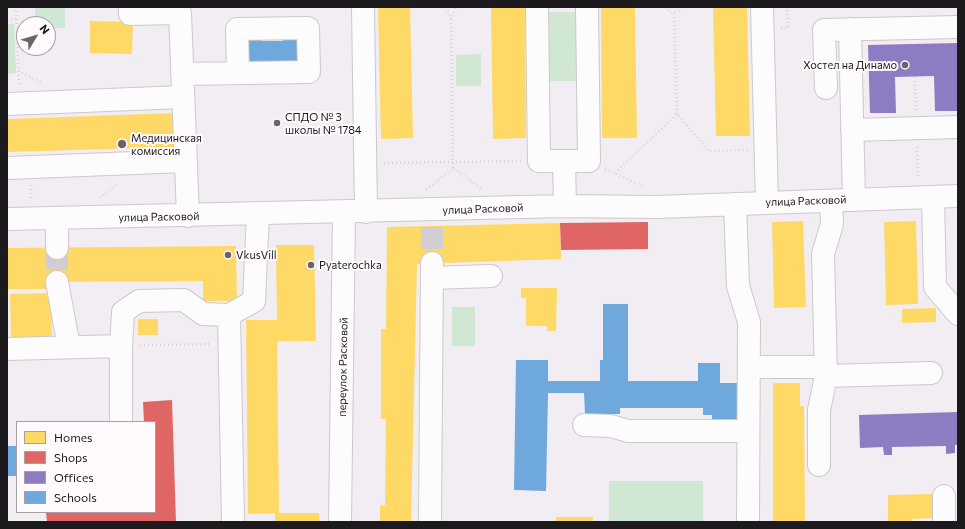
<!DOCTYPE html>
<html>
<head>
<meta charset="utf-8">
<style>
	body { margin:0 }
	#map { position:relative; width:965px; height:529px; overflow:hidden; background:#f2edf2; font-family:Commissioner,sans-serif }
	canvas { display:block }
	.frame { position:absolute; inset:0; border:8px solid #1d1a1d; pointer-events:none }
	.legend { position:absolute; left:16px; top:421px; width:140px; height:92px; box-sizing:border-box; background:#fefafe; border:1px solid #a4a0a4; margin:0; padding:5px 7px; list-style:none; font-size:12px; color:#1d1a1d }
	.legend li { display:flex; align-items:center; gap:8px; height:20px }
	.legend b { width:20px; border:1px solid #a4a0a4 }
	.north { position:absolute; left:16px; top:16px; width:40px; height:40px; box-sizing:border-box; background:#fefafe; border:1px solid #a4a0a4; border-radius:50%; rotate:52deg; font-size:11px; font-weight:700; line-height:16px; text-align:center; color:#1d1a1d }
	.north::after { content:''; display:block; margin:auto; width:14px; height:18px; background:#686468; clip-path:polygon(50% 0,100% 100%,50% 72%,0 100%) }
</style>
</head>
<body>
<div id="map">
<canvas width="965" height="529"></canvas>
<div class="frame"></div>
<ul class="legend">
<li><b style="height:11px;background:#ffd966"></b>Homes</li>
<li><b style="height:11px;background:#e06666"></b>Shops</li>
<li><b style="height:11px;background:#8e7cc3"></b>Offices</li>
<li><b style="height:11px;background:#6fa8dc"></b>Schools</li>
</ul>
<div class="north">N</div>
</div>
<script>
const g = document.querySelector('canvas').getContext('2d');
g.lineJoin = 'round';
function fill(path, color) {
  g.fillStyle = color;
  g.fill(path, 'evenodd');
}
function stroke(path, color, width, dash) {
  g.strokeStyle = color;
  g.lineWidth = width;
  g.lineCap = dash ? 'butt' : 'round';
  g.setLineDash(dash || []);
  g.stroke(path);
}
function drawText(font, color, halo, rows, align = 'center') {
  g.font = font + ' Commissioner,sans-serif';
  g.lineWidth = 4;
  g.setLineDash([]);
  g.textBaseline = 'middle';
  g.strokeStyle = halo;
  g.fillStyle = color;
  for (const [text, x, y, turn = 0] of rows) {
    g.save();
    g.translate(x, y);
    g.rotate((+turn || 0) * Math.PI / 180);
    g.textAlign = isNaN(turn) ? turn : align;
    if (halo) g.strokeText(text, 0, 0);
    g.fillText(text, 0, 0);
    g.restore();
  }
}
fill(new Path2D(`
	M35 7H65V28H48V24H35Z
	M545 12H578L579 81H546Z
	M7 24H14L16 73 7 74Z
	M481 54V86H456V55Z
	M452 307H475V346H452Z
	M609 481H703V522H609Z`), '#d0e7d3');
fill(new Path2D(`
	M378 7H410L413 138 381 139Z
	M491 7H525L526 138 493 139Z
	M601 7H635L637 138H602Z
	M713 7H747L750 136H716Z
	M90 21 133 22 132 54 90 53Z
	M175 113 176 147 7 152V119Z
	M803 221 806 307 774 308 772 222Z
	M916 221 918 304 886 305 884 222Z
	M560 223 561 259 417 264 411 522H380V505L385 506 386 419H381V329H386L387 227Z
	M276 245H314L316 341H277L279 513H319V522H275V513L248 514 246 320H277Z
	M236 246 237 301H203V281L47 282V289H7V248Z
	M521 288H557L556 331H547V326H526V298H521Z
	M51 293 52 339 11 340 10 294Z
	M936 308V322L902 323V309Z
	M138 319H158V335H138Z
	M773 383H800V406H804L805 522H773Z
	M933 494V518L912 519V522H888V495Z
	M556 517H593V522H556Z`), '#ffd966');
fill(new Path2D(`
	M648 222V249L561 250 560 223Z
	M172 400 176 522H47L46 512H155V422H144L143 402Z`), '#e06666');
fill(new Path2D(`
	M958 43V111H935L934 76 895 77 896 113H870L868 45Z
	M958 412V445H955V453L946 454V446L892 447V455H884L883 447 860 448 859 415Z`), '#8e7cc3');
fill(new Path2D(`
	M245 35H261V41H283V35H300V63L245 64Z
	M603 304H628V381H698V363H720V383H739V426L712 421V415H703V408H620V414H585L584 393H548L546 491 514 490 516 360H548V381H600V360H603Z
	M7 446H17V476H7Z`), '#6fa8dc');
stroke(new Path2D(`
	M432 227V263
	M57 248V282`), '#d2cdd2', 22, [22, 11]);
const minor = new Path2D(`
	M130 7V14L180 13 188 216
	M363 7 366 212
	M537 7 539 161H589L587 7
	M762 7 767 203
	M850 29 854 200
	M182 74 309 72 308 28 237 29 238 73
	M826 88 824 30 958 27
	M7 104 183 97
	M852 130 958 127
	M564 161 565 206
	M7 168 186 161
	M933 197 935 287 958 314
	M831 201 832 224 823 254 826 376 931 373
	M735 204 738 286 749 322 748 522
	M7 219 565 206 657 207 958 196
	M57 248V218
	M432 278 491 276
	M57 282 69 347
	M121 346 123 312 139 301 184 300 203 314 229 315
	M7 349 121 346V422
	M749 367H826
	M584 425 611 426 628 431H748
	M819 465V410L826 376
	M944 496V522
	M233 522 229 315 254 301 258 214
	M340 522 344 213
	M430 522 432 263`);
stroke(minor, '#ccc8cc', 24);
stroke(new Path2D(`
	M16 7 19 84
	M446 7 451 19 456 7
	M665 7 672 13 678 12 682 7
	M674 13 677 114
	M451 19 453 168
	M7 20 16 19
	M556 20H569
	M781 28H788L787 7
	M556 69H569
	M18 71 43 83
	M915 77 916 110
	M917 147 918 178
	M384 163 521 161
	M605 169 642 186
	M615 173 677 114 709 151 748 150
	M31 185V200
	M426 190 453 168 481 188
	M100 198 118 183
	M140 345 211 344`), '#d7d5d7', 2.5, [1, 3]);
stroke(minor, '#fdfcfd', 22);
for (const [x, y, r, color] of [
	[905,65,4,"#686468"],
	[277,123,4,"#686468"],
	[122,144,5,"#686468"],
	[228,255,4,"#686468"],
	[311,265,4,"#686468"]
]) {
  const dot = new Path2D();
  dot.arc(x, y, r, 0, 2 * Math.PI);
  g.fillStyle = color;
  g.fill(dot);
  stroke(dot, '#fefafe', 1.5);
}
drawText('11px', '#1d1a1d', '#fefafe', [
	["Хостел на Динамо",897,65,"right"],
	["СПДО № 3",285,117],
	["школы № 1784",285,130],
	["Медицинская",131,138],
	["комиссия",131,151],
	["VkusVill",236,255],
	["Pyaterochka",319,265]
], 'left');
drawText('11px', '#1d1a1d', '#fefafe', [
	["улица Расковой",806,201,-2],
	["улица Расковой",483,209,-2],
	["улица Расковой",159,217,-1],
	["переулок Расковой",343,367,-89]
]);
</script>
</body>
</html>
